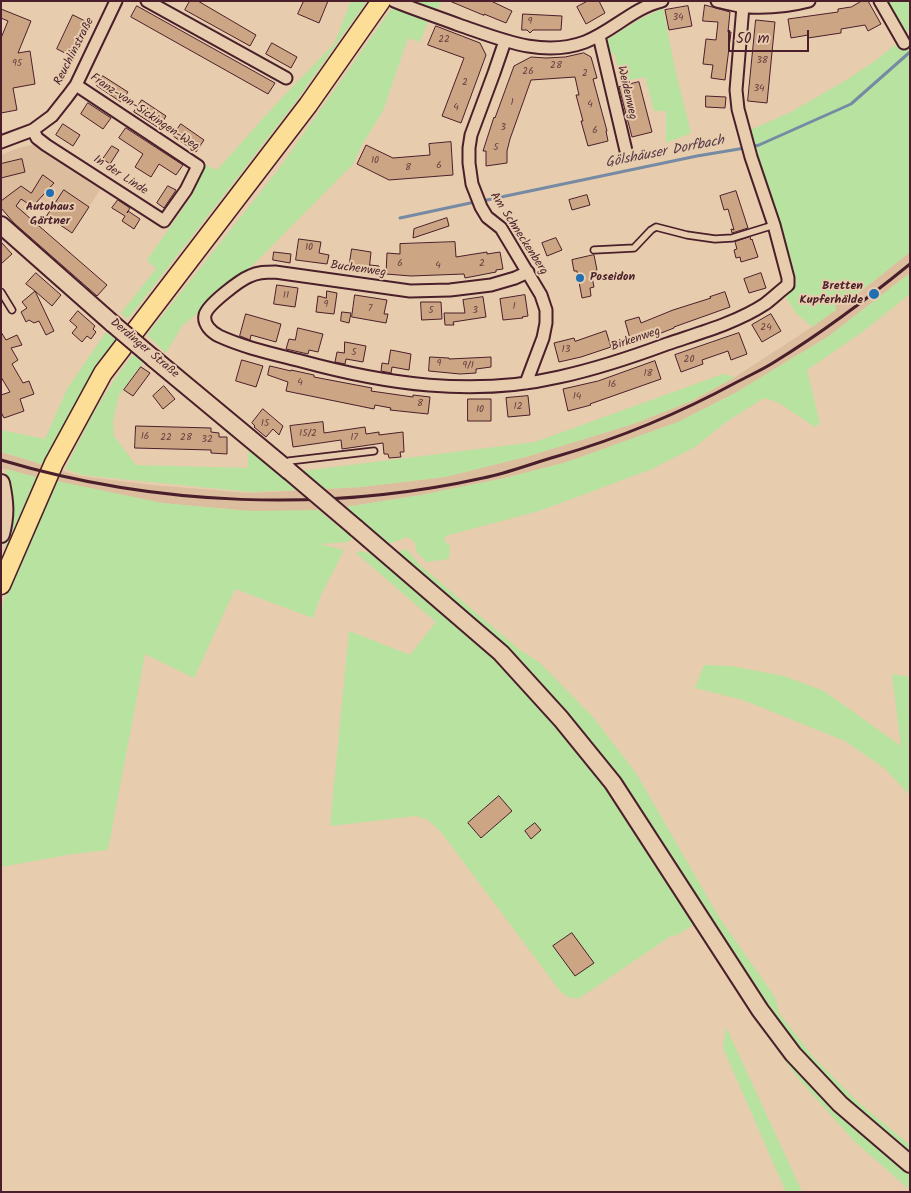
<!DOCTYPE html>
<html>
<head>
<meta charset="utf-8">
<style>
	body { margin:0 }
	#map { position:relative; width:911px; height:1193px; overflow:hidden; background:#e7cdae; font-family:Kalam,sans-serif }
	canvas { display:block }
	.frame { position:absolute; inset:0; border:2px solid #4a1f2b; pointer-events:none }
	.scale { position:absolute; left:728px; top:30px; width:81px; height:22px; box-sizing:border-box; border:2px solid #4a1f2b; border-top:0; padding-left:6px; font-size:15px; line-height:18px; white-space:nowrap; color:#4a1f2b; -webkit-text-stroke:4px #e7cdae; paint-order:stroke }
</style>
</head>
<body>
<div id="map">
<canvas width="911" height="1193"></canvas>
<div class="frame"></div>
<div class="scale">50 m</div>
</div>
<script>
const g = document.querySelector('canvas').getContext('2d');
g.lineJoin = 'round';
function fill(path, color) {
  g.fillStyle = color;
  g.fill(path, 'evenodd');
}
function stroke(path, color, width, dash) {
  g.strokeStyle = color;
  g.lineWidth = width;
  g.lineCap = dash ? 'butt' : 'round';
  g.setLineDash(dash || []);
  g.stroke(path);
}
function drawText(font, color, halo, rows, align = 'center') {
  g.font = font + ' Kalam,sans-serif';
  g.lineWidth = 4;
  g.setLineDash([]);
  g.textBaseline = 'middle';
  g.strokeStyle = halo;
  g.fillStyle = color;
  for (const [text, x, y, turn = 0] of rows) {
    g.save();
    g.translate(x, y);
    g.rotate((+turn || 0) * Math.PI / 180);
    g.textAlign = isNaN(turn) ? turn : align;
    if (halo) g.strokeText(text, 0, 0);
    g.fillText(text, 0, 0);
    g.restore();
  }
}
fill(new Path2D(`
	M31 145 42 147 102 187 72 233 47 216 52 207 40 199 16 226 1 208V155L18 148Z
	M910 252V273L829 336 735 393 678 422 567 462 505 478 421 495 345 507 304 511H250L162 503 40 478 1 468V452L80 476 153 485 250 493 361 487 445 477 529 456 633 424 692 401 735 377 812 327 835 310 834 302 855 296Z`), '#dcbe9f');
fill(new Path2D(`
	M351 1H367L294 104 128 319 121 313 156 269 147 260 192 196 206 165 217 170 275 105 334 44Z
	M412 1H442L437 10Z
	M886 1H910V29L904 33Z
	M394 5 429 19 420 42 408 38 383 111 363 143 353 164 252 266 204 304 200 311 182 326 166 353 147 335 278 170Z
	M663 8 675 69 691 133 666 143V111H654L645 77 621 82 615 54 607 55 605 41 640 19Z
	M910 33V252L855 296 835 302 836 310 812 327 796 313 783 293 797 283 768 183 751 157 743 130 755 128 791 112 843 82 875 61Z
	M910 273V294L865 330 807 370 820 424 815 427 779 403 764 398 726 422 695 447 652 469 539 511 445 536V542L450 545 449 559 427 562C424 559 419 555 417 552 414 544 417 542 408 537L385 545 357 517 345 507 421 495 505 478 567 462 678 422 735 393 829 336Z
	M106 332 117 340 87 383 44 465 2 452 1 430 45 439 67 389Z
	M135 352 145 360 119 395 113 421 114 436 136 465 248 468V453L251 450 298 490 250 492 82 475 65 469 93 414 114 380Z
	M723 374 735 377 691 401 633 424 529 456 445 477 361 487 325 489 302 471 535 442Z
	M6 469 40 478 8 549 5 545 9 526 11 507Z
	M57 481 162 503 250 511 318 510 353 538 348 542 320 544 344 550 321 595 313 618 235 589 194 678 145 654 108 850 72 854 1 867V609C17 565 37 523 57 481Z
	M403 549 408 551 422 567 520 650 539 662 593 717 636 773 719 917 775 997 779 1013 814 1058 860 1104 910 1145V1156L835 1091 796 1047 754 993 612 771 399 558V553Z
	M361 551 372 554 420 591 512 671 621 803 693 925 677 935 671 936 578 999 568 997 560 991 441 832 428 820 416 816 330 826 349 631 410 655 436 622 356 553Z
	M704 665 731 666 784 676 824 691 901 746 892 674 910 677V795L884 768 845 741 743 700 695 688Z
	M755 1020 761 1021 910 1164V1190L854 1141 797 1077Z
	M726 1027 799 1185 802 1192H786L723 1048Z`), '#b7e29f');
stroke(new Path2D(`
	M751 147 759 145 851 104 910 52
	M482 201 697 156 745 148
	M400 218 475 202`), '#768aa4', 3);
const building = new Path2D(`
	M190 1H198L256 35 250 46 185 10Z
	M304 1H328L319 23 298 14Z
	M450 1H491L512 11 506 23 484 14V15Z
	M588 1H599L605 13 586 24 577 7Z
	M862 1H868L881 24 868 31 865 25 841 29V33L808 38V35L791 38 788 19 838 12V9L851 7Z
	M705 5 730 12 728 32H731L725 80 711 78 713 65 703 64 706 39 716 40 718 22 703 21Z
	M137 6 275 83 268 94 131 17Z
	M688 6 692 26 669 30 665 10Z
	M1 9 31 21 18 53 30 51 35 84 13 88 17 110 1 113V38L8 21 1 18Z
	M523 14 562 16 561 30H533L530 33 527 30H522Z
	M73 15 85 21 69 55 57 49Z
	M756 20 775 22 767 103 748 101Z
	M436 26 480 43 486 55 461 123 442 116 464 58 428 45Z
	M272 43 297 57 291 68 266 54Z
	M584 53 591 57 597 78 593 79 607 131H606L608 141 588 146 581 121H583L576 95H579L575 77 531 80 510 139 507 151V163L486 166V151H483L494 117 495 118 514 66 531 57 546 58 565 57Z
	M103 76 128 92 121 102 97 86Z
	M639 82 652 132 632 137 619 87Z
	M706 96 726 97 725 108 706 107Z
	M142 100 166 116 159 128 134 112Z
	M88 103 111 118 103 129 81 114Z
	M63 124 80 135 73 146 56 135Z
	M181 124 204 140 196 152 173 136Z
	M126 128 183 165 176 175 159 164 151 177 135 167 143 154 119 138Z
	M451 142 453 175 389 180 357 164 366 145 393 158 430 155 429 144Z
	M112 146 119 150 110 164 103 159Z
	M22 159 25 172 1 178V164Z
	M43 175 54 183 34 205 35 208 21 199 16 206 107 285 97 296 14 223 1 208V201L21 186 31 193Z
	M168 186 176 190 164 208 157 203Z
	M64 190 89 207 72 233 47 216Z
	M736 191 748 228 732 233 731 229 734 230 728 209 724 210 720 196Z
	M587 195 590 205 572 210 569 200Z
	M118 200 130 208 127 213 128 211 140 219 134 229 122 221 125 216 112 208Z
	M447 218 449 226 413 238 414 229Z
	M750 237 751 240 752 239 758 257 741 262 740 257 736 258 734 250 737 249 735 242Z
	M556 238 562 250 547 256 542 243Z
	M299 239 321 242 319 253 329 255 327 264 296 260Z
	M1 242 12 254 1 264Z
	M455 242 456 257 487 252V254L500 252 503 269 496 270V272L465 278 464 274 411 276 386 274 387 253 400 254V244Z
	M352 249 371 252 369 271 349 268Z
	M274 252 291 254 290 263 273 260Z
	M594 255 597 270 591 272 594 287 590 288 591 296 582 298 577 271H574L572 260Z
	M370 265 379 266 378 275 368 274Z
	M36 273 61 295 52 306 35 291 54 331 46 335 39 321 34 323 29 320 26 322 21 312 27 308 22 302 35 291 26 284Z
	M761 273 766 288 749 293 744 279Z
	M277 285 298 288 295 307 274 304Z
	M327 291 337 293 334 314 316 312 318 296 326 298Z
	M725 292 730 307 674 327V328L656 335 655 334 631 342 625 321 639 317 641 323 673 310 711 298 710 297Z
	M355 295 387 300 384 314H388L386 323 352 317Z
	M525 295 528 316 522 317 523 318 503 320 500 299Z
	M483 297 486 317 453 322 454 325H445L444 313H465L463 300Z
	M421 302H441L442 319 422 320Z
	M78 311 95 326 93 329 96 332 91 339 87 336 82 342 72 333 77 327 70 321Z
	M342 312 351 313 349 323 341 321Z
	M246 314 281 324 276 342 251 335 250 340 240 336Z
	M771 314 781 331 762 342 752 325Z
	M298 328 323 334 318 352 309 350 308 354 286 349 289 339 295 340Z
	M606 331 611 347 581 357 559 362 554 343 574 338 575 341Z
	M1 332 6 340 17 335 22 345 11 348 18 360 12 364 23 383 29 381 34 394 20 399 24 411 4 418 1 412V395L10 392 1 377Z
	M739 333 747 354 731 360 728 351 702 360 703 364 681 372 675 355Z
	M345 342 366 346 363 362 346 359 345 364 335 362 337 352 344 353Z
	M391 350 411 354 409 370 392 367 391 373 381 371 382 363 388 364Z
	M430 357 449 358V359L491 357V367L476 369V373L460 374 429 371Z
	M242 360 263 366 256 387 236 381Z
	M655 361 661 379 590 404 591 405 568 411 563 389 598 381Z
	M270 366 291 371V370L314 375V377L372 388 371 391 413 397V395L430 397 428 414 390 410 391 408 375 405 374 409 286 391 288 382 268 375Z
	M141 367 150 373 133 396 124 390Z
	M164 386 175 399 163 409 153 396Z
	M528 396 530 415 508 417 506 398Z
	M468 399H491V421H468Z
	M263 409 283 426 279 435 273 429 266 437 254 427 255 426 252 423Z
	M323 422 324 433 365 427 366 434 379 432V435L403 432 404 452H400L401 457 389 458 388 454H384L383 443 342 449 341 440 293 447 290 426Z
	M136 426 211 428V432L219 433V437H227V454L211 453V450L135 448Z
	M499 796 512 811 481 838 468 823Z
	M535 823 541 830 531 839 525 831Z
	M572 933 594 963 575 976 553 946Z`);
fill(building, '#cca584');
stroke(building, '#4a1f2b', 1);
const lane = new Path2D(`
	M594 250 634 248 651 230 656 227 687 235 715 239 732 238 774 225
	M1 292 12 310
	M284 464 289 461 374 451`);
const street = new Path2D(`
	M147 1 286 78
	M394 1C416 10 438 17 459 25 500 39 542 58 585 42 613 31 633 8 662 1
	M717 1C728 3 738 7 749 7 769 8 790 6 809 1
	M880 1 904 43
	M599 36 627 155
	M505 41 494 73 471 135 469 148V163L472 184 481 207 487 217 501 228 541 295 546 310V323L543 338 526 383
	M33 130 37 138 46 145 164 221 186 190 198 166 76 85
	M1 142 33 130 52 116 67 97 76 85 116 1
	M528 272 515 278 491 285 450 290 410 291 275 272C266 272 258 272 250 276 240 280 207 305 205 315 203 324 211 332 219 336 245 348 274 354 301 361 385 384 473 397 559 377 596 369 632 357 667 344 699 333 736 323 765 304 773 298 780 291 788 285V278L774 225 751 157 738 109 736 90 743 6`);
const secondary = new Path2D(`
	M1 225 113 324
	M153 358 289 471
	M1 483C5 502 6 515 1 534
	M356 528 501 653 561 719 613 783 760 1010 793 1054 840 1104 910 1164`);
const primary = new Path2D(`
	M1 585 54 463 103 373 308 105 381 1`);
stroke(lane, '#4a1f2b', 9);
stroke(street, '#4a1f2b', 15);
stroke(secondary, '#4a1f2b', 20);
stroke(primary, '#4a1f2b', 21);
stroke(lane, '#e7cdae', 5.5);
stroke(street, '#e7cdae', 11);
stroke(secondary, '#e7cdae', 16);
stroke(primary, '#fdde96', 18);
stroke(new Path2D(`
	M1 460C155 506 326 513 483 478 508 473 533 463 558 456 620 438 680 413 737 382 750 375 764 369 776 361 823 332 867 299 910 264`), '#4a1f2b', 3);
const secondaryBridge = new Path2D(`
	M113 324 153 358
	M289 471 356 528`);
stroke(secondaryBridge, '#4a1f2b', 20, []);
stroke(secondaryBridge, '#e7cdae', 16);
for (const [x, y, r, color] of [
	[50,193,5,"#1f6fb2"],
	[580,278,5,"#1f6fb2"],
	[874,294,6,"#1f6fb2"]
]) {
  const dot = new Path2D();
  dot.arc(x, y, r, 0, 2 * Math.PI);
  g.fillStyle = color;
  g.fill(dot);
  stroke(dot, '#e7cdae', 2);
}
drawText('10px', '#6a4041', null, [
	["34",678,18],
	["9",530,22],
	["22",444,40],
	["38",762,61],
	["95",17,64],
	["28",556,66],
	["26",528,72],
	["2",585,74],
	["2",465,83],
	["34",759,89],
	["1",512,103],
	["4",590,105],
	["4",456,108],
	["3",503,128],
	["6",595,131],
	["5",496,148],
	["10",375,161],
	["6",439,166],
	["8",408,168],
	["10",309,248],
	["6",400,264],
	["2",482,264],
	["4",438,266],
	["11",286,296],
	["9",326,305],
	["1",514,307],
	["7",370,309],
	["5",431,311],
	["3",475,311],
	["24",766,328],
	["13",566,350],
	["5",354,353],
	["20",689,360],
	["9",439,364],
	["9/1",468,366],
	["18",648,374],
	["4",300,383],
	["16",612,385],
	["14",577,397],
	["8",420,404],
	["12",518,407],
	["10",480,410],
	["15",265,424],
	["15/2",308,434],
	["16",145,437],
	["22",166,438],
	["28",186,438],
	["17",354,438],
	["32",207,440]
]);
drawText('12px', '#4a1f2b', '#e7cdae', [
	["Reuchlinstraße",75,52,-63],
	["Weidenweg",626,93,77],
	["Franz-von-Sickingen-Weg",144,113,34],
	["In der Linde",120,176,33],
	["Am Schneckenberg",518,234,57],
	["Buchenweg",358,270,8],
	["Birkenweg",636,340,-19],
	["Derdinger Straße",144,349,40]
]);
drawText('bold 12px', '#4a1f2b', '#e7cdae', [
	["Autohaus",50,208],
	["Gärtner",50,222],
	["Poseidon",590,278,"left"],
	["Bretten",863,287,"right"],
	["Kupferhälde",863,301,"right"]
]);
drawText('italic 14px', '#553a49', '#e7cdae', [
	["Gölshäuser Dorfbach",665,153,-11]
]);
</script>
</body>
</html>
